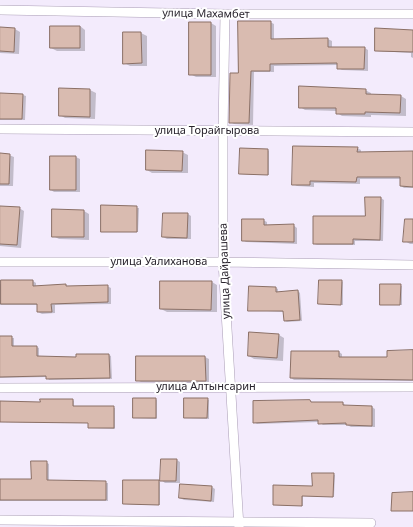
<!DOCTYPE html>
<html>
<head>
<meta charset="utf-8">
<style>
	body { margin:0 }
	canvas { display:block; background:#f3ebfc }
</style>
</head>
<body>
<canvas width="413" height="527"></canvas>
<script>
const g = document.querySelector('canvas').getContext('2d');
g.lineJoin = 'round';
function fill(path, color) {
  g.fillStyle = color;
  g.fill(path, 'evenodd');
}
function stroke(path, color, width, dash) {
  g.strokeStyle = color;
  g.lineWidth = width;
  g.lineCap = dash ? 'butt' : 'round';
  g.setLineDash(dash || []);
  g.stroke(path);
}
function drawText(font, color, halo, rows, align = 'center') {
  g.font = font + ' "Noto Sans",sans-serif';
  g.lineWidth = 4;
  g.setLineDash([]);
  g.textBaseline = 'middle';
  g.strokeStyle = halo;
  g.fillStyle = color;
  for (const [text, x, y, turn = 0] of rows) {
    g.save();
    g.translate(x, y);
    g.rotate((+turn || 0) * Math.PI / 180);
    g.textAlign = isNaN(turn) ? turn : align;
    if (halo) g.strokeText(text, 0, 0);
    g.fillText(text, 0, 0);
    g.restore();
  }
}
fill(new Path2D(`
	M270 22 274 24V40L328 39 332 41V48H365L368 50V71L342 70 338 68V65L274 66V72H254L253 125 234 124 230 122 239 74Z
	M211 23 216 26V77H196L190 74Z
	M80 26 85 30V51H57L51 48Z
	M0 28 15 29 20 32 19 54 0 53Z
	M413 31V58L411 57V53L376 51Z
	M124 33H141L147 36V66H130L124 63Z
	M60 89 90 90 96 93 95 119 65 118 60 115Z
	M365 90 371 93V95L401 96 406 99V116L371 115V117L342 116 337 113V111L305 110 300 107Z
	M0 94 23 95 26 96 25 120H0Z
	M357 148 361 150V153H413V188H404L401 186V179H360V184L314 183V187L297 186 293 184Z
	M268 150 269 151V175L240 174Z
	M182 152 188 155V173H152L147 170Z
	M0 155H9L14 157 13 186H0Z
	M76 157 80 159V192H54L51 190Z
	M381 198 384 200 383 241H355V245H317L314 244 366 217Z
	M102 206 139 208 138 232H103Z
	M0 207 19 208 24 211 21 248 0 246Z
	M84 211 89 214V240L59 239 53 236Z
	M188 214 191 216V239H167L163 237Z
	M263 220 267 222V226L293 225 297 228V244L246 242 243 240Z
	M413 220V244H410L405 241Z
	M33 281 36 283V287L66 285 68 287 107 286 111 288V304L55 305V313L42 314 38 312V305H0V284Z
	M342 281 343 282V305L319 304Z
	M212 282 217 285V312H167L161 309Z
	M400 285 402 286V305H383Z
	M276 288 278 289V293L298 291 300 293 302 321 287 322 285 321 284 312 249 310Z
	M279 335 284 338 283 361 254 359 249 356Z
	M0 337 14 338V347H37L39 348V357L77 358 109 355 111 356 112 379 49 380 47 377 0 378Z
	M413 351V381L294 380 291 378 292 352H339L342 354V358H388Z
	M205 357 209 359V383L141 382 137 380Z
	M156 399 157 400V419L134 418Z
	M207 399 209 400V419L185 418Z
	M73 400 74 401V407L115 408V429L91 428 89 423 0 422V402L41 403Z
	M310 401 314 403H343L346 406 372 407 375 409V427H351L347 425H323L319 422 257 424 254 422Z
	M177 460 180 462V483H165L161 480Z
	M46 462 49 464V481L108 483V501H0V480H32Z
	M333 474 335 475 334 497 303 496V506L274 505 313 487Z
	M159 481 160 482V505L124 504Z
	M212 487 215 489 214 502 184 500 180 498Z`), '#0003');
const building = new Path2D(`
	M238 21H271V39L328 38V47H365L364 69H337V63L270 64V71H251L249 123H229L230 73H238Z
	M189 22H211V75H189Z
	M50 26H80V48H50Z
	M0 27 15 28 14 52 0 51Z
	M375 28 413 30V52L375 51Z
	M123 32H141L142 63 123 64Z
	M299 86 366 89V94L401 95 400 113 365 112V114H336V108H299Z
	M59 88 90 89V117L59 116Z
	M0 93 23 94 22 119H0Z
	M293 146 358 147 357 152 413 151V187L400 186V177H357L356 182 310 181V185H292Z
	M240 148 268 149V175L239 174Z
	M146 150 183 151 182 171 146 170Z
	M0 153 10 154 9 184H0Z
	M50 156H76V190H50Z
	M365 197H381L380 240 353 239V244H313V216H365Z
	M101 205 137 206V232H101Z
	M0 206 20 207 17 245 0 244Z
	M52 209 84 210V237H52Z
	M163 213H188L187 238 162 237Z
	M242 219H264V225L294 224V242L242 241Z
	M405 219H413V242H403Z
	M1 280H33V286L66 284V286L108 285V302L51 304 52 312H37V304H1Z
	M319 280H342L341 305 318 304Z
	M160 281H212L211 310 160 309Z
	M380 284H401L400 305H380Z
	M249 286 276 287V292L298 290 300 320 284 321 283 311H248Z
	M249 332 279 334 277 358 248 356Z
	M0 336H12V346H37V356L76 357V354H109L110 378 46 379V376L0 377Z
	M413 350V380L290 378 291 351H339V357H387V351Z
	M136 356H205L206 381H136Z
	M133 398H156V418H133Z
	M184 398H208L207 418H184Z
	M40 399H73V406H114V428H88V423L0 422V401L40 402Z
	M310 400 311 402H343V405L372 406V426L346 425V423L318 424V420L253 423V401Z
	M161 459H177L176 481H160Z
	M31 461H47V480L106 481V500H0V479H31Z
	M312 473H334L333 497 302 496V506L273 505V485L312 486Z
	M123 480H159V505L123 504Z
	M180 484 212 486 211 501 179 498Z
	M413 492V511H391L392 493Z`);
fill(building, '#d9bbb0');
stroke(building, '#8b7066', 1);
const street = new Path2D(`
	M0 10 225 14H413
	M225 14 223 131V262L239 527
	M0 129 413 132
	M0 262H223L413 265
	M0 388 413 387
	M0 520 371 523`);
stroke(street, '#aa9db6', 10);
stroke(street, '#fff', 9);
drawText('11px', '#28232c', '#fff', [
	["улица Махамбет",206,14,1],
	["улица Торайгырова",207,131],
	["улица Уалиханова",159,262],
	["улица Дайрашева",225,271,-92],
	["улица Алтынсарин",206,387]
]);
</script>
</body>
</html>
